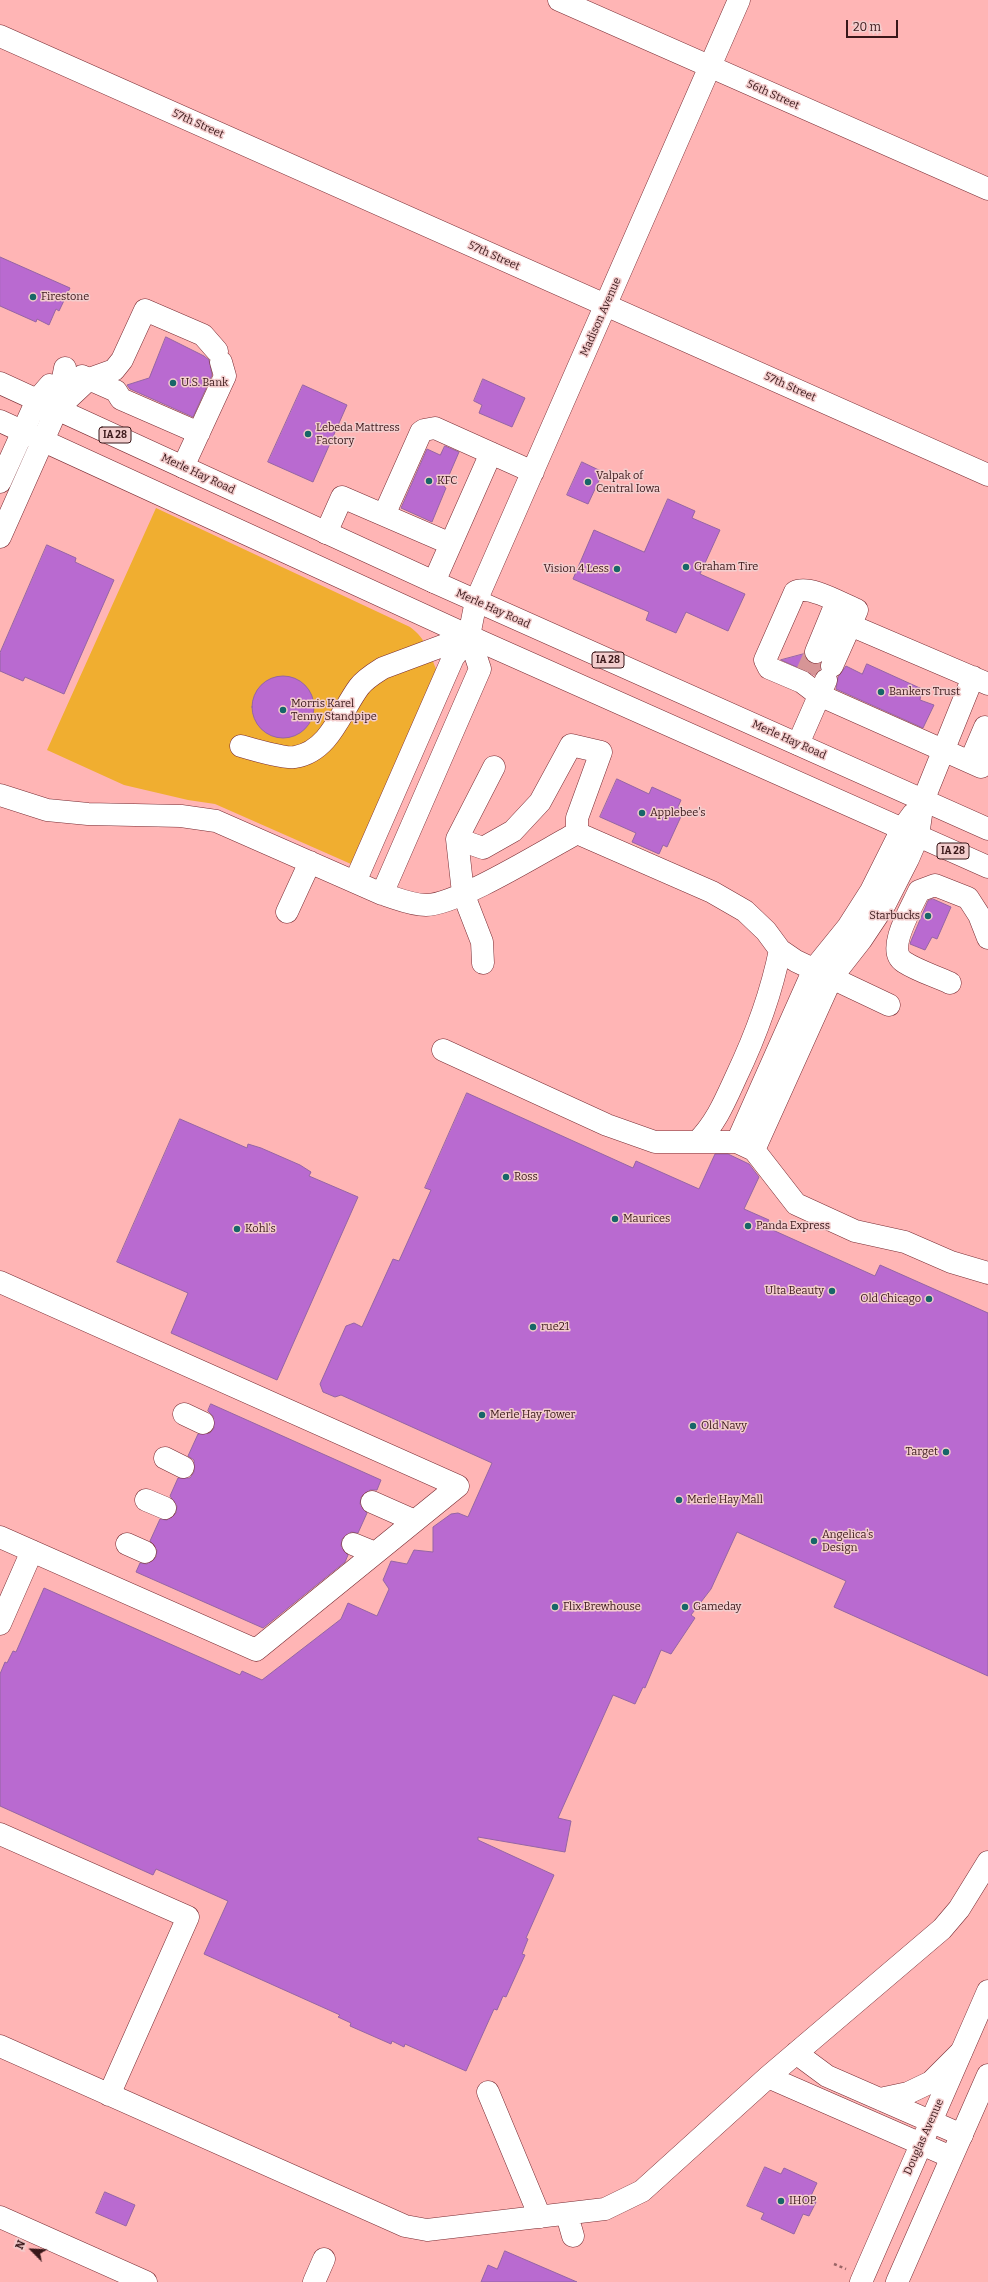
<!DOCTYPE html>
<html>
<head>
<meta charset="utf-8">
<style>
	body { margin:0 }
	#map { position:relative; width:988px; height:2282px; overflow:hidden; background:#ffb5b5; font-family:Bitter,serif }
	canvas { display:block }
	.north { position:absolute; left:12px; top:2230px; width:40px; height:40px; -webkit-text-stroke:3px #f3cdcd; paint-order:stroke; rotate:294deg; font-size:11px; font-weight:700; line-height:16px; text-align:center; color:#391719 }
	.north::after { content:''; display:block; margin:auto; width:14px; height:18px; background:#391719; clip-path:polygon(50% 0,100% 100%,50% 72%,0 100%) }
	.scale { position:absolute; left:846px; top:20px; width:52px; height:18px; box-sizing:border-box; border:2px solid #391719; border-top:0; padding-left:5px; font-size:12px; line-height:14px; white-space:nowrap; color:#391719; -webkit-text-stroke:3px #f3cdcd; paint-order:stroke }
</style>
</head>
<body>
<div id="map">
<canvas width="988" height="2282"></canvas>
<div class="north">N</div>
<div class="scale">20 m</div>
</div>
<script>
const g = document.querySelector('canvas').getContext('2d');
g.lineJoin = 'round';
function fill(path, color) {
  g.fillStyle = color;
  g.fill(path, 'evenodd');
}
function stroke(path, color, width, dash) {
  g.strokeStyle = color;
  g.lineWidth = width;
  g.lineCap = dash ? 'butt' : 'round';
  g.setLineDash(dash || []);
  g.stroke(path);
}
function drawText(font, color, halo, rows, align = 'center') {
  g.font = font + ' Bitter,serif';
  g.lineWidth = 3;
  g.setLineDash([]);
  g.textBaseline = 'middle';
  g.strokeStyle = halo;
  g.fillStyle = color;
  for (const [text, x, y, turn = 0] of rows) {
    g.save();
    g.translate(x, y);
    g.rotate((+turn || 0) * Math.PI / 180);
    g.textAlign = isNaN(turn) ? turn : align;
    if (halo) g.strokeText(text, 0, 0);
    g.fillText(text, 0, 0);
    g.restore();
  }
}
fill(new Path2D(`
	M156 508 410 627C426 638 430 655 437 671L351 864 215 804 188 800 124 785 47 750Z`), '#f0ae30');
const building = new Path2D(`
	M0 257 70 288 59 311 56 309 49 325 37 319 36 322 0 306Z
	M166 337 204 356 209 360 212 375 193 417 130 389 127 385 149 378Z
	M483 379 525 398 512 427 479 413 482 405 474 401Z
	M303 385 347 405 313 482 268 462Z
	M445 446 459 452 444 487 446 488 432 522 401 508 427 449 440 455Z
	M582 462 603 472 588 504 567 495Z
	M668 499 695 511 692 518 720 530 700 574 745 594 728 631 686 612 676 633 646 620 649 612 573 579 594 530 644 552Z
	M47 545 76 558 75 562 114 580 64 694 25 677 23 681 0 671V653Z
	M804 654 811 663H820V669L815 675 781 660Z
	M867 664 922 689 920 700 934 705 923 728 836 689 838 677 846 666 862 674Z
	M252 707a31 31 0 1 1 62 0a31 31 0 1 1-62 0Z
	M617 779 649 794 652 787 681 800 678 807 684 810 667 847 663 845 659 854 632 842 636 833 600 817Z
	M933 899 951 907 937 939 932 937 925 950 910 944 911 941 928 901Z
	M467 1093 633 1168 636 1161 699 1189 715 1154H728L749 1164 759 1177 744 1209 769 1220 766 1227 875 1276 880 1265 988 1313V1676L834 1607 846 1581 737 1532 711 1589 691 1615 695 1618 671 1654 661 1650 645 1688 643 1687 635 1704 613 1695 558 1818 571 1821 565 1852 478 1837V1840L554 1875 526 1938 528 1939 522 1954 525 1955 506 1997 503 1996 497 2010 494 2009 466 2071 405 2044 404 2047 392 2041 391 2044 350 2026 351 2023 338 2017 340 2015 204 1954 228 1901 156 1869 153 1875 0 1806V1674L5 1662 7 1663 13 1651 16 1652 44 1588 240 1675 242 1671 262 1680 341 1619 348 1603 377 1616 389 1589 383 1580 391 1561 407 1564 414 1550 433 1552V1527L451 1514 458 1513 468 1517 492 1463 341 1395 335 1397 323 1392 320 1384 346 1326 354 1323 362 1327 393 1259 399 1261 431 1190 425 1188Z
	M180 1119 247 1148 248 1144 261 1148 300 1165 311 1172 309 1176 358 1197 277 1380 171 1333 188 1293 117 1262Z
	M211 1404 381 1480 377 1490H370L361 1497 360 1504 367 1513 358 1533 351 1532 342 1539 341 1546 348 1555 345 1562 263 1628 136 1572 140 1563 147 1564 156 1557 157 1550 150 1541 160 1519 167 1520 176 1513 177 1506 170 1496 178 1478H190L194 1472V1460L188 1456 198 1434 210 1433 214 1428 213 1416 208 1411Z
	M765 2167 781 2174 784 2168 817 2183 809 2200 816 2202 809 2216 803 2214 794 2234 761 2219 764 2213 747 2206Z
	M105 2192 135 2205 126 2226 96 2213Z
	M505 2251 577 2282H481L488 2265 497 2269Z`);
fill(building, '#b96ad0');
stroke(building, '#9565a4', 1);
stroke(new Path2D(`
	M807 672 816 652`), '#d79596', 22, [22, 11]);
const minor = new Path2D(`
	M559 0 988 189
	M0 36 988 475
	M82 376 116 391 121 399 199 433
	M57 409 89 379 114 370 122 360 145 310 203 335 217 351
	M183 467 225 376 221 362
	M0 482 37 400 50 385
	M384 515 421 432 424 430 435 428 533 472
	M326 533 342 497 451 544
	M0 537 57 409 65 368
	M434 582 491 453
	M850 625 988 684
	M816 652 837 601
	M832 666 857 610C842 604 809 584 795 592L765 660 769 668 802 682 819 695 981 767 988 751
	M798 744 826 680
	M241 746C251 749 286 759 295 757 330 751 341 711 359 687 365 679 375 673 383 668L469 636
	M970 762 985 727
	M494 767 457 839 483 848 513 831 540 802 571 745 601 752 577 818V833
	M0 795 47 810 88 814 181 816 216 821 382 894C396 898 411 905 426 905 457 905 545 850 577 833
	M577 833 712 892 745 911 766 931 780 950 796 961 889 1005
	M457 839 463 893 482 942 483 963
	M355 882 453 658 469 636 476 601 739 0
	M382 894 480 669 469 636
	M287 912 310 862
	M950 983C935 976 918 971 904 962 885 950 912 907 919 891L935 885 968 898 979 915 988 938
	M443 1050 607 1125 655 1142H737L754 1150 796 1204 855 1231 905 1242 951 1262 988 1273
	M697 1142C716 1123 725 1101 736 1077 756 1035 771 995 780 950
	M737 1142 814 969 848 927 871 891 902 829 913 814
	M754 1150 832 977 861 940 885 904 908 859 918 836 923 801 973 677
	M0 1282 458 1486 256 1650 0 1537
	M184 1414 203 1423
	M165 1458 183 1467
	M146 1500 165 1508
	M372 1502 415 1521
	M127 1544 145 1552
	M353 1544 375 1553
	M0 1624 32 1551
	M0 1834 188 1917 109 2095
	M0 2046 405 2226 427 2230 605 2209 642 2191 768 2077 942 1929 959 1909 988 1862
	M796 2053 827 2076 962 2135
	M768 2077 951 2157
	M488 2092 540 2217
	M880 2099 908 2093 931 2082 961 2052
	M567 2215 573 2236
	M0 2217 146 2282
	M314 2282 324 2259`);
const major = new Path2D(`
	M0 383 434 582 988 829
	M0 421 482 642 988 867
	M861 2282 988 1991
	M897 2282 988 2075`);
stroke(minor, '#782b32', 23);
stroke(major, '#782b32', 23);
stroke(new Path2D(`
	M834 2264 846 2269`), '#9a6465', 2.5, [3, 3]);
stroke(minor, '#fff', 22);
stroke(major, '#fff', 22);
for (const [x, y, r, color] of [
	[33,297,4,"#176668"],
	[173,383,4,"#176668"],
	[308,434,4,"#176668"],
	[429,481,4,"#176668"],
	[588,482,4,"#176668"],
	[686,567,4,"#176668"],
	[617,569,4,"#176668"],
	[881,692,4,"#176668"],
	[283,710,4,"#176668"],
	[642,813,4,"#176668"],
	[928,916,4,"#176668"],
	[506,1177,4,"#176668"],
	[615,1219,4,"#176668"],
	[748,1226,4,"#176668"],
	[237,1229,4,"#176668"],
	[832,1291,4,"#176668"],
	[929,1299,4,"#176668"],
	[533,1327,4,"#176668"],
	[482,1415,4,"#176668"],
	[693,1426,4,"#176668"],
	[946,1452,4,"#176668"],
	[679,1500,4,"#176668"],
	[814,1541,4,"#176668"],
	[555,1607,4,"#176668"],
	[685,1607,4,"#176668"],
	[781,2201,4,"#176668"]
]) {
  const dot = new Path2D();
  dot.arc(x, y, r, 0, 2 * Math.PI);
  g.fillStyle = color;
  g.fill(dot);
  stroke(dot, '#f3cdcd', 1.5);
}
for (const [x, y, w] of [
	[115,435,32],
	[608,660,32],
	[953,851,32]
]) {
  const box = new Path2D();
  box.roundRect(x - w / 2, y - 8, w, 16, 3);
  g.fillStyle = '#f3cdcd';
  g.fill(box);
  stroke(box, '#391719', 1);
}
drawText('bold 10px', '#391719', null, [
	["IA 28",115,435],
	["IA 28",608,660],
	["IA 28",953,851]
]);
drawText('11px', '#391719', '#f3cdcd', [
	["56th Street",773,95,24],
	["57th Street",198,124,24],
	["57th Street",494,256,24],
	["Madison Avenue",601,317,-66],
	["57th Street",790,387,24],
	["Merle Hay Road",198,474,25],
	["Merle Hay Road",493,609,24],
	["Merle Hay Road",789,740,24],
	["Douglas Avenue",924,2137,-66]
]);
drawText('11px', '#391719', '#f3cdcd', [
	["Firestone",41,297],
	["U.S. Bank",181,383],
	["Lebeda Mattress",316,428],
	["Factory",316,441],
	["Valpak of",596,476],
	["Central Iowa",596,489],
	["KFC",437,481],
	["Graham Tire",694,567],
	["Vision 4 Less",609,569,"right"],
	["Bankers Trust",889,692],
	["Morris Karel",291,704],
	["Tenny Standpipe",291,717],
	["Applebee's",650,813],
	["Starbucks",920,916,"right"],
	["Ross",514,1177],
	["Maurices",623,1219],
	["Panda Express",756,1226],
	["Kohl's",245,1229],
	["Ulta Beauty",824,1291,"right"],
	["Old Chicago",921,1299,"right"],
	["rue21",541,1327],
	["Merle Hay Tower",490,1415],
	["Old Navy",701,1426],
	["Target",938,1452,"right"],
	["Merle Hay Mall",687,1500],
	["Angelica's",822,1535],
	["Design",822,1548],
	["Flix Brewhouse",563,1607],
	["Gameday",693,1607],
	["IHOP",789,2201]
], 'left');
</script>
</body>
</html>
